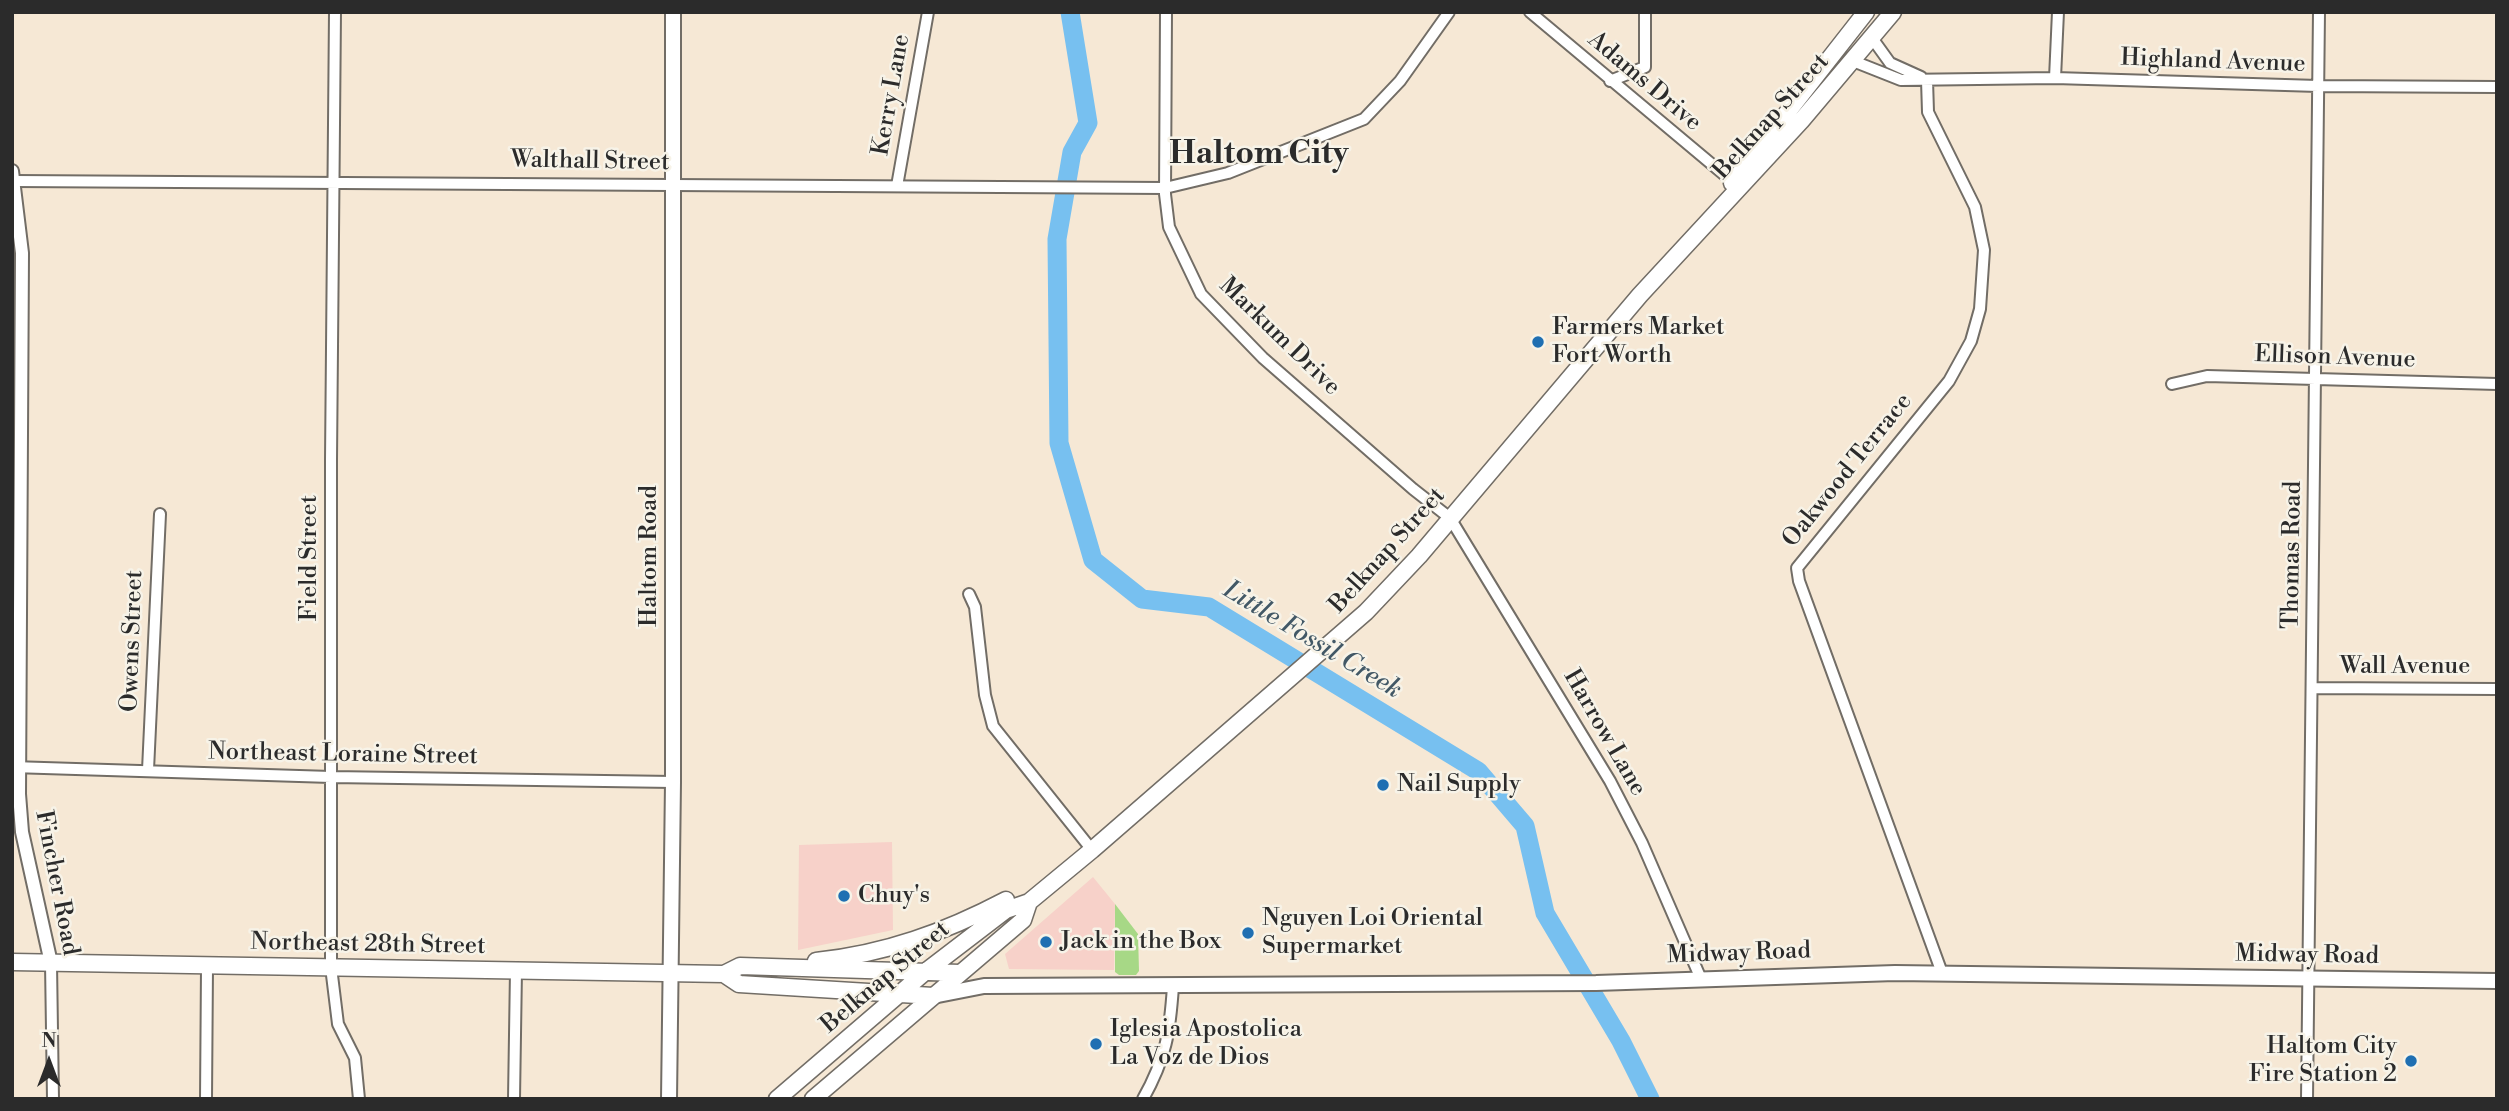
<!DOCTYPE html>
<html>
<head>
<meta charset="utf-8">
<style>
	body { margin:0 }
	#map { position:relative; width:2509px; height:1111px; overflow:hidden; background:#f6e8d5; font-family:"Libre Bodoni",serif }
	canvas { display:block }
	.frame { position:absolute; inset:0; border:14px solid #2b2b2b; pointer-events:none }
	.north { position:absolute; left:14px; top:1027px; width:70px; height:70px; -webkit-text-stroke:5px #f7f3e8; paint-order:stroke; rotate:0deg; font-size:19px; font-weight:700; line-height:28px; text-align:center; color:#2b2b2b }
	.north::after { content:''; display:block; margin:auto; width:24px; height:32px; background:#2b2b2b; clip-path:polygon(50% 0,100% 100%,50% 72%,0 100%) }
</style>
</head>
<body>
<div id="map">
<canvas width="2509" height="1111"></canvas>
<div class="frame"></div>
<div class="north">N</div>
</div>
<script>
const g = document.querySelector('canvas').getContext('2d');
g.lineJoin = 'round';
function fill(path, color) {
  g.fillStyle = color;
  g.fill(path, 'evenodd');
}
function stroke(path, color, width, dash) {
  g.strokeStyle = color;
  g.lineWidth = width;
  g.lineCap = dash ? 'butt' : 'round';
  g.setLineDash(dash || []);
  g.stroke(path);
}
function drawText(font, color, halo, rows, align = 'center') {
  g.font = font + ' "Libre Bodoni",serif';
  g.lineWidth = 5;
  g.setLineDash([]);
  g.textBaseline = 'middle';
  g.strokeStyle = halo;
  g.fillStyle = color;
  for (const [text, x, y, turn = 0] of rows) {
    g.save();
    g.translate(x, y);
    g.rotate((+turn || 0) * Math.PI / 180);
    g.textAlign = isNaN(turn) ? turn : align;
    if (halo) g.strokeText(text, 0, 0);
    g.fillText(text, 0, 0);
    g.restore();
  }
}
fill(new Path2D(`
	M892 842 893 930 798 950 799 845Z
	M1093 877 1115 904 1114 970 1009 969 1005 954Z`), '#f7d1c9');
fill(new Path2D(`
	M1115 904 1138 934 1139 971 1136 975H1119L1115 972Z`), '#a7d886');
stroke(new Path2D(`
	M1070 12 1088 123 1072 152 1057 239 1059 443 1093 560 1142 599 1209 607 1478 771 1525 826 1545 913 1621 1041 1650 1099`), '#77c0f0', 19);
const minor = new Path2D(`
	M335 12 331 460V967L338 1024 355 1058 359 1099
	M1166 12 1165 194 1169 227 1201 294 1263 358 1413 489 1450 518 1610 781 1642 843 1701 979
	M1530 12 1733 182
	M1872 38 1890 63 1921 77
	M1853 61 1901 80 2055 78 2318 86 2497 87
	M2055 78 2058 12
	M1927 80 1928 112 1975 207 1984 250 1980 309 1971 341 1949 381 1797 568 1799 581 1942 973
	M1610 81 1645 67V12
	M14 181 1165 188 1228 173 1364 119 1400 81 1449 12
	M897 186 928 12
	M2172 384 2207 376 2497 384
	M969 594 975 607 985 695 993 726 1092 850
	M2312 688 2497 689
	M12 767 331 777 673 782
	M148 770 160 514
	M51 963 53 1099
	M206 1099 207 967
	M514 1099 516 970
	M1143 1099C1166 1058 1170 1032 1173 986
	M2307 1099 2319 12`);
const tertiary = new Path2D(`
	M12 171 22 253 19 794 22 832 51 963`);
const secondary = new Path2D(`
	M933 996 984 986 1596 983 1895 973 2497 981
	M669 1099 673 782V12`);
const primary = new Path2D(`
	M1732 183 1866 12
	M816 961C885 954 945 932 1006 900
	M12 962 724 974 740 966 960 973
	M724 974 739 984 933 996
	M777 1099 925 972 1006 910 1029 902 1092 850 1366 612 1419 556 1640 295 1801 121 1893 12
	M813 1099 1023 920 1029 902`);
stroke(minor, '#726d66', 14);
stroke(tertiary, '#726d66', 16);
stroke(secondary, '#726d66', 18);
stroke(primary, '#726d66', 19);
stroke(minor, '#fff', 10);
stroke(tertiary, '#fff', 12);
stroke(secondary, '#fff', 14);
stroke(primary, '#fff', 16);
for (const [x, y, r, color] of [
	[1538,342,7,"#1f6fb2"],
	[1383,785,7,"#1f6fb2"],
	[844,896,7,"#1f6fb2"],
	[1248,933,7,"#1f6fb2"],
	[1046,942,7,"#1f6fb2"],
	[1096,1044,7,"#1f6fb2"],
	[2411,1061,7,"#1f6fb2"]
]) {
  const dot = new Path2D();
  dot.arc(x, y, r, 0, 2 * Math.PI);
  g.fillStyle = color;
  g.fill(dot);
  stroke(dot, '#f7f3e8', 2.5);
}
drawText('24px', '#2b2b2b', '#f7f3e8', [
	["Highland Avenue",2213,62,2],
	["Adams Drive",1644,82,40],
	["Kerry Lane",892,95,-80],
	["Belknap Street",1772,117,-48],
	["Walthall Street",590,162,1],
	["Markum Drive",1279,337,44],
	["Ellison Avenue",2335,358,2],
	["Oakwood Terrace",1848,471,-51],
	["Belknap Street",1388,551,-48],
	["Thomas Road",2293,555,-89],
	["Haltom Road",650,556,-90],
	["Field Street",310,558,-90],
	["Owens Street",133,641,-88],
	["Wall Avenue",2405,667],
	["Harrow Lane",1604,733,60],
	["Northeast Loraine Street",343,755,1],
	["Fincher Road",56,883,79],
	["Northeast 28th Street",368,945,1],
	["Midway Road",1739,954,-2],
	["Midway Road",2307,956,1],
	["Belknap Street",886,978,-40]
]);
drawText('24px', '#2b2b2b', '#f7f3e8', [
	["Farmers Market",1552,328],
	["Fort Worth",1552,356],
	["Nail Supply",1397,785],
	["Chuy's",858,896],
	["Nguyen Loi Oriental",1262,919],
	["Supermarket",1262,947],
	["Jack in the Box",1060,942],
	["Iglesia Apostolica",1110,1030],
	["La Voz de Dios",1110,1058],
	["Haltom City",2397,1047,"right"],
	["Fire Station 2",2397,1075,"right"]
], 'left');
drawText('italic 26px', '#425866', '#f7f3e8', [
	["Little Fossil Creek",1312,641,31]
]);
drawText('bold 32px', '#2b2b2b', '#f7f3e8', [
	["Haltom City",1259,155]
]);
</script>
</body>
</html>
